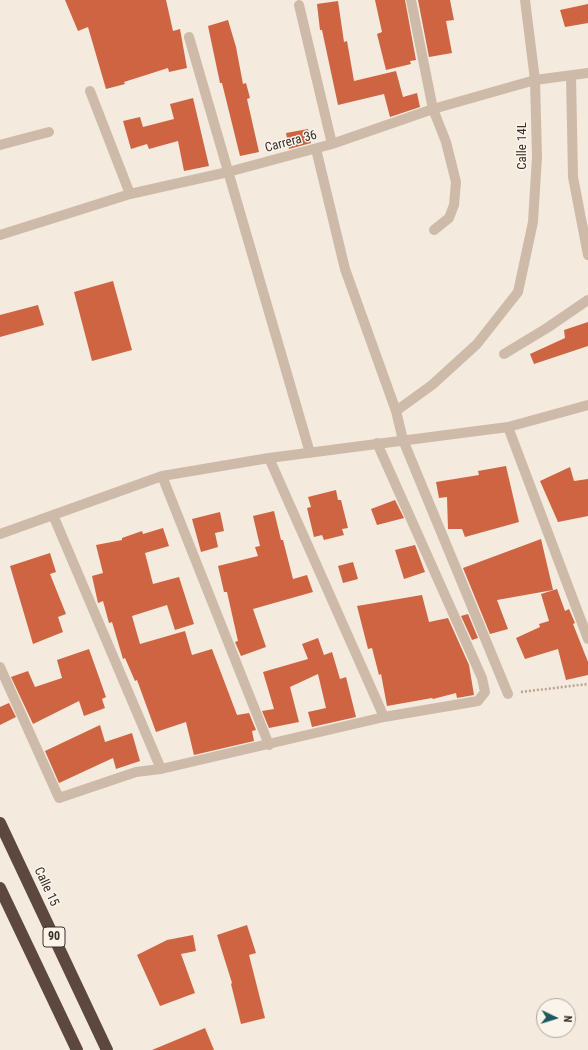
<!DOCTYPE html>
<html>
<head>
<meta charset="utf-8">
<style>
	body { margin:0 }
	#map { position:relative; width:588px; height:1050px; overflow:hidden; background:#f4eade; font-family:"Roboto Condensed",sans-serif }
	canvas { display:block }
	.north { position:absolute; left:536px; top:998px; width:40px; height:40px; box-sizing:border-box; background:#fbf4eb; border:1px solid #aea59d; border-radius:50%; rotate:94deg; font-size:11px; font-weight:700; line-height:16px; text-align:center; color:#3a2e29 }
	.north::after { content:''; display:block; margin:auto; width:14px; height:18px; background:#1b5a5f; clip-path:polygon(50% 0,100% 100%,50% 72%,0 100%) }
</style>
</head>
<body>
<div id="map">
<canvas width="588" height="1050"></canvas>
<div class="north">N</div>
</div>
<script>
const g = document.querySelector('canvas').getContext('2d');
g.lineJoin = 'round';
function fill(path, color) {
  g.fillStyle = color;
  g.fill(path, 'evenodd');
}
function stroke(path, color, width, dash) {
  g.strokeStyle = color;
  g.lineWidth = width;
  g.lineCap = dash ? 'butt' : 'round';
  g.setLineDash(dash || []);
  g.stroke(path);
}
function drawText(font, color, halo, rows, align = 'center') {
  g.font = font + ' "Roboto Condensed",sans-serif';
  g.lineWidth = 3;
  g.setLineDash([]);
  g.textBaseline = 'middle';
  g.strokeStyle = halo;
  g.fillStyle = color;
  for (const [text, x, y, turn = 0] of rows) {
    g.save();
    g.translate(x, y);
    g.rotate((+turn || 0) * Math.PI / 180);
    g.textAlign = isNaN(turn) ? turn : align;
    if (halo) g.strokeText(text, 0, 0);
    g.fillText(text, 0, 0);
    g.restore();
  }
}
fill(new Path2D(`
	M65 0H166L173 31 180 29 187 68 169 72 168 68 124 82 125 84 106 89 88 27 78 31Z
	M375 0H405L416 60 410 61 411 64 386 70 377 34 382 32Z
	M418 0H450L454 20 446 21 452 53 429 57Z
	M338 1 344 42 347 41 354 81 396 71 403 97 417 93 420 107 390 117 384 94 338 105 322 30H320L317 4Z
	M588 4V23L565 27 560 10Z
	M228 20 236 47 243 84 246 83 250 98 247 99 259 152 240 156 222 83H220L208 26Z
	M193 98 209 166 184 171 178 141 149 149 147 144 131 149 123 121 140 117 143 127 174 119 170 104Z
	M308 129 311 143 289 149 286 133Z
	M113 281 132 350 92 361 74 292Z
	M38 305 44 325 0 337V315Z
	M588 322V346L534 364 530 354 565 338 564 330Z
	M506 466 519 522 465 537 462 529H448L447 497 439 498 436 482 479 475 478 471Z
	M570 467 574 481 588 479V516L558 522 540 481Z
	M336 490 338 500H341L348 528 342 529 344 535 324 540 322 535 314 537 307 508 311 507 308 497Z
	M395 500 404 518 377 525 371 509Z
	M274 511 281 540H283L293 579 307 575 313 592 253 609 266 647 241 656 235 642 238 641 227 592H224L218 566 258 556 255 547 260 546 253 516Z
	M220 512 224 531 215 533 218 547 201 552 192 519Z
	M163 528 169 546 145 553 153 584 179 577 194 624 175 630 167 605 132 616 140 644 185 631 192 655 212 649 237 715 249 713 256 730 252 731 254 741 194 755 186 722 156 732 137 680 135 681 125 658 123 659 112 622 109 623 103 601 98 603 92 576 103 573 96 545 122 540V538L142 531 143 534Z
	M541 539 553 590 497 600 508 629 490 634 463 568Z
	M415 545 425 572 404 579 395 550Z
	M50 553 56 572 50 574 66 614 58 617 63 632 33 644 10 566Z
	M353 562 358 579 343 583 338 566Z
	M557 589 565 611 569 609 575 623 573 624 588 662V675L566 680 558 649 525 659 516 638 540 627 539 624 549 621 541 594Z
	M422 595 429 622 448 618 469 665 474 695 457 698 456 693 433 699 432 698 387 706 381 674 379 675 372 648 368 649 357 606Z
	M468 614 478 638 472 640 461 616Z
	M318 638 324 655 332 652 340 679 346 677 356 717 312 727 308 712 326 708 318 674 290 687 299 722 269 728 262 711 274 709 263 672 308 659 302 644Z
	M89 649 106 697 102 699 105 708 84 716 79 701 33 724 11 677 28 671 35 687 62 678 57 660Z
	M9 703 16 717 0 725V707Z
	M100 725 105 742 132 733 140 761 116 769 113 758 59 783 45 751Z
	M247 925 256 953 249 955 265 1018 241 1024 231 984 232 983 217 935Z
	M193 935 196 951 181 954 195 993 160 1006 137 955 167 940Z
	M205 1028 214 1050H152Z`), '#ce6442');
stroke(new Path2D(`
	M521 692 588 684`), '#baa392', 2.5, [2, 2]);
stroke(new Path2D(`
	M411 0 433 109 446 142 456 182 454 205 449 218 434 230
	M299 5 332 144
	M189 37 310 453
	M571 76 573 177 588 255
	M90 91 130 194
	M0 145 49 132
	M316 149 345 269 396 411 403 440 508 694
	M0 235 130 194 228 172 332 144 433 109 535 80 588 73
	M504 354 547 328 588 300
	M396 411 432 385 477 344 518 292 533 222 537 157 535 80 525 0
	M508 427 588 639
	M269 458 384 717
	M162 476 269 745
	M53 515 161 769
	M0 534 162 476 269 458 508 427 588 405
	M0 667 59 798 136 772 161 769 384 717 478 701 485 692 482 678 377 443`), '#cebaa8', 10);
stroke(new Path2D(`
	M0 823 107 1050
	M0 888 77 1050`), '#5c483f', 12);
for (const [x, y, w] of [
	[54,937,22]
]) {
  const box = new Path2D();
  box.roundRect(x - w / 2, y - 10, w, 20, 3);
  g.fillStyle = '#fbf4eb';
  g.fill(box);
  stroke(box, '#3a2e29', 1);
}
drawText('bold 12px', '#3a2e29', null, [
	["90",54,937]
]);
drawText('13px', '#3a2e29', '#fbf4eb', [
	["Carrera 36",291,142,-15],
	["Calle 14L",523,146,-90],
	["Calle 15",46,887,65]
]);
</script>
</body>
</html>
